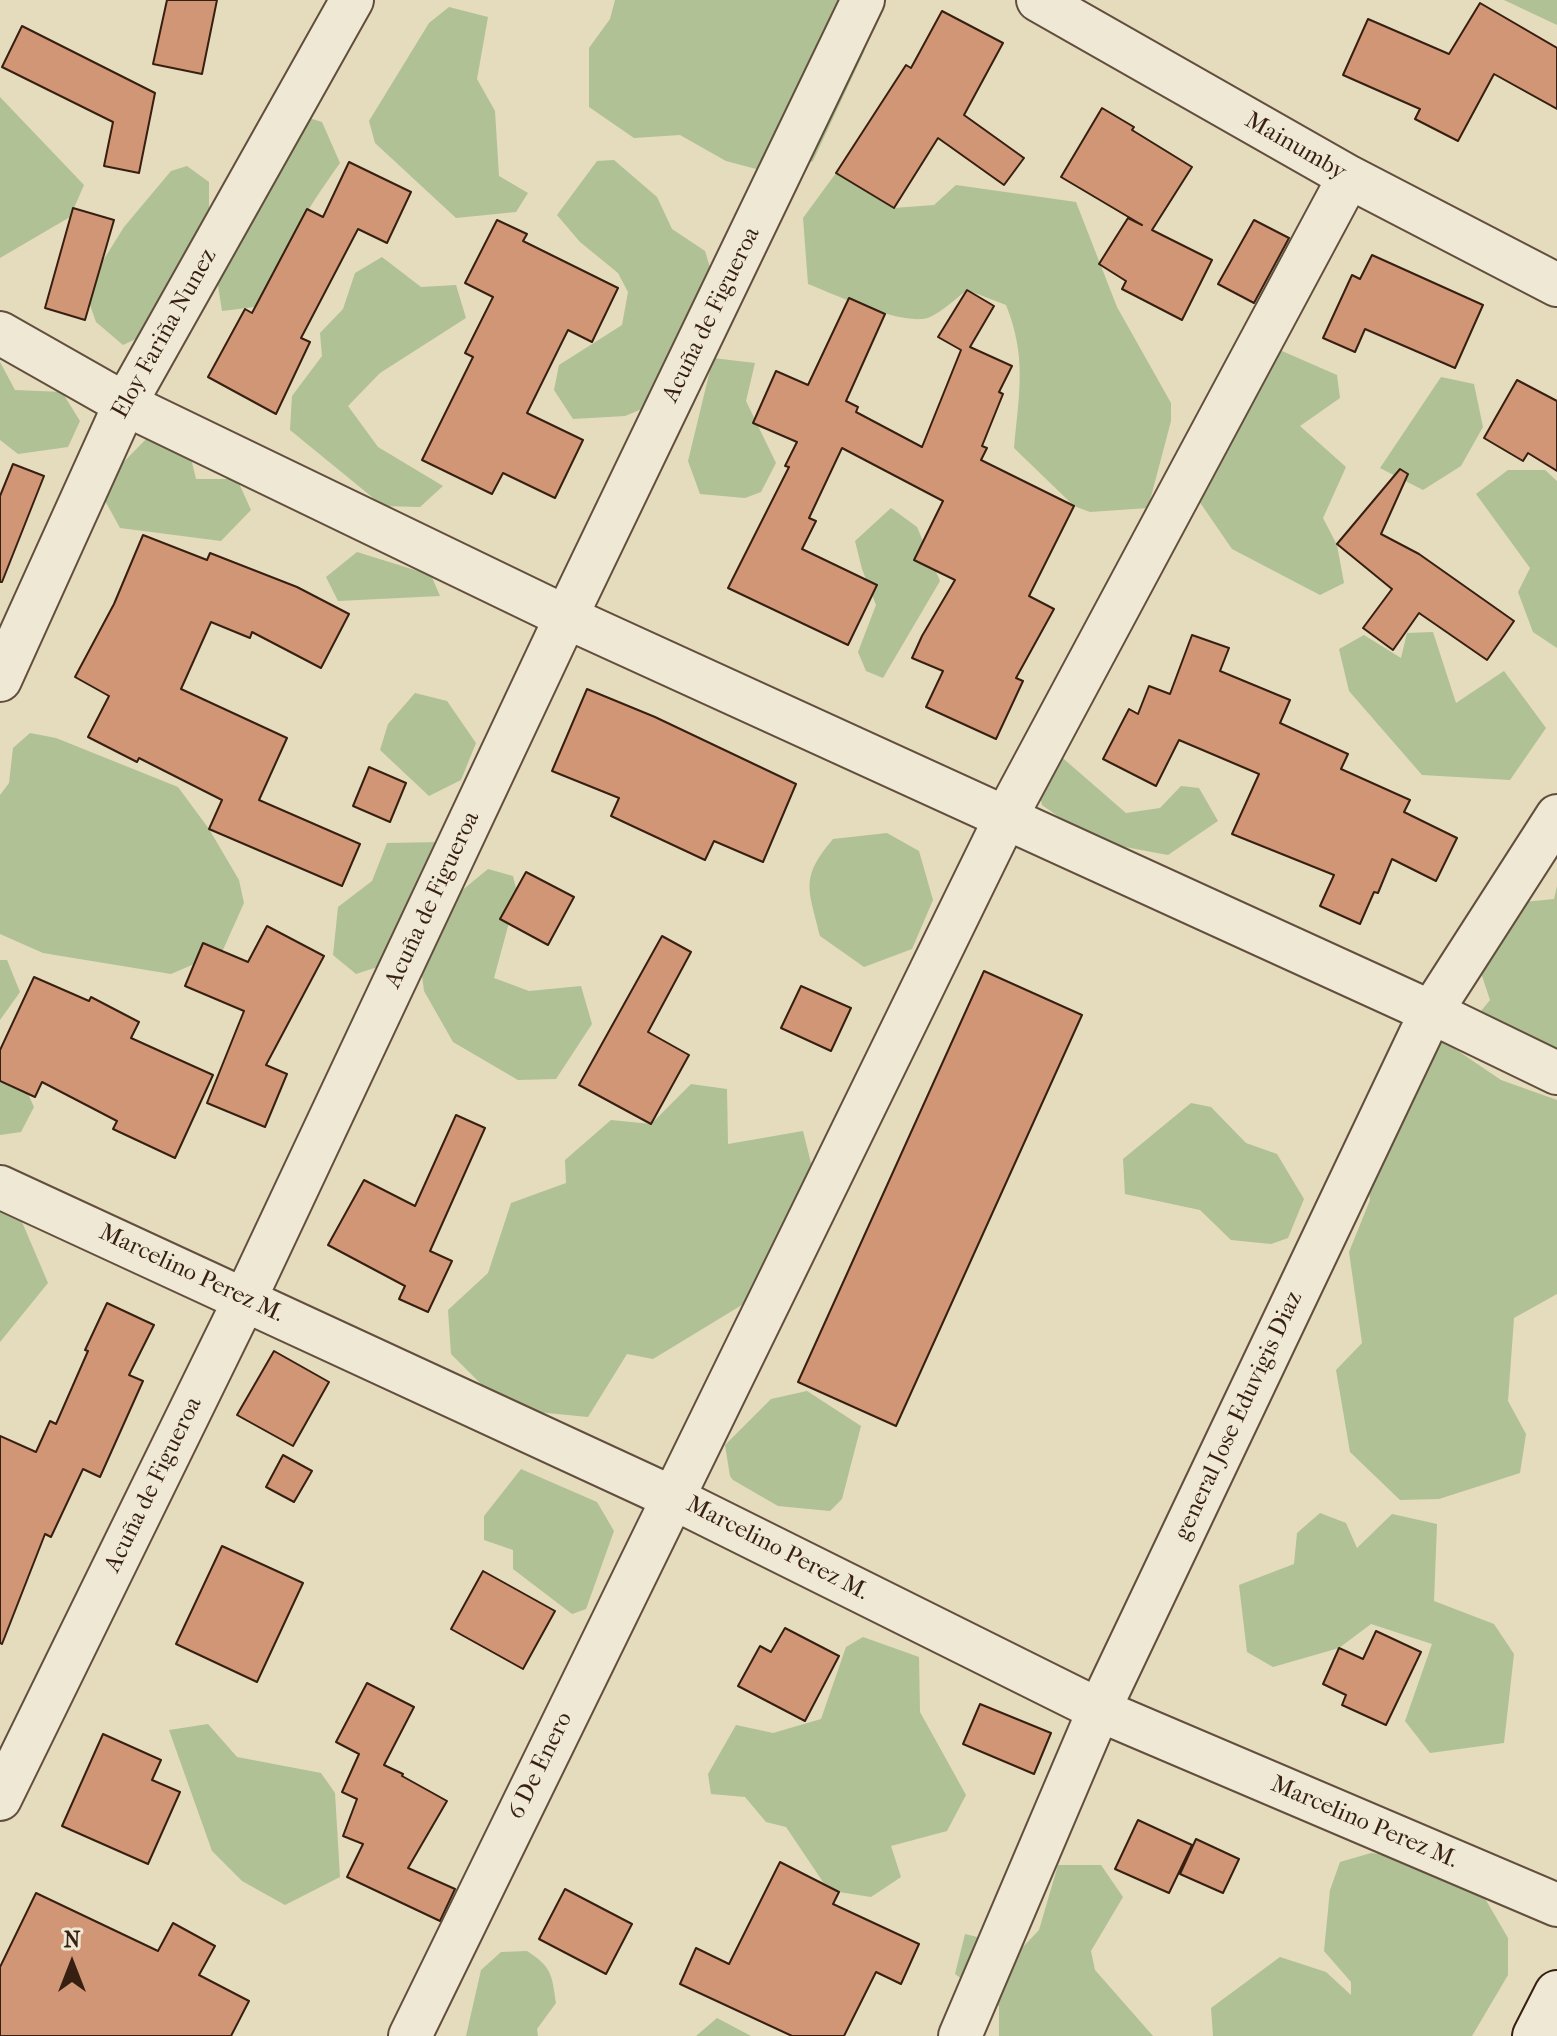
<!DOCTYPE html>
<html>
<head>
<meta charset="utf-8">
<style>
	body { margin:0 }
	#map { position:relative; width:1557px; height:2036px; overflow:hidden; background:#e5dbbd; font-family:"IM FELL French Canon",serif }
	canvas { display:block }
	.north { position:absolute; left:32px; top:1924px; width:80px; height:80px; -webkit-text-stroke:6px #eee8d4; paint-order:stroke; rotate:0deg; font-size:22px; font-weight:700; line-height:32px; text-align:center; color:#371f12 }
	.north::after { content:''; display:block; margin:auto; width:28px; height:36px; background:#371f12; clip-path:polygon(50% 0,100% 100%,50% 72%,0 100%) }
</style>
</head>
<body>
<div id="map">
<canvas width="1557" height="2036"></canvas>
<div class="north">N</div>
</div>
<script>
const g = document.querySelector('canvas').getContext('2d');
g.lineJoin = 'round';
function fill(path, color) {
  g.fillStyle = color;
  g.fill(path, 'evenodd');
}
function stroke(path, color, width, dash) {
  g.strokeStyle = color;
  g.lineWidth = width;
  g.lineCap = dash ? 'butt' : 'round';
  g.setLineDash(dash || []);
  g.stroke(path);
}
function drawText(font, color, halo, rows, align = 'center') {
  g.font = font + ' "IM FELL French Canon",serif';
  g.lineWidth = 6;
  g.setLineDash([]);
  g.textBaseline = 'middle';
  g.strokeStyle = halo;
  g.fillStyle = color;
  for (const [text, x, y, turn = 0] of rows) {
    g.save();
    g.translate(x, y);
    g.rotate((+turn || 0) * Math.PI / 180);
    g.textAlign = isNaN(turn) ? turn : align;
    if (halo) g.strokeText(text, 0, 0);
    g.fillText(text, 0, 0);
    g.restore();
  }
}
fill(new Path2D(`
	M615 0H878L864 52 813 161 775 174 726 161 680 135 634 138 589 107V48L610 19Z
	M1504 0H1557V26V25Z
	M449 7 488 17 477 79 495 111 499 176 528 193 516 212 456 218 375 143 369 121 429 23Z
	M0 97 84 185 70 217 0 258Z
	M306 117 322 122 340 163C305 212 282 249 263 306L222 311 215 266Z
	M614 160 657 197 672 229 705 251 718 294 712 339 642 409 625 416 573 419 554 390 559 365 622 325 628 292 618 273 580 242 557 215 597 161Z
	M187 166 209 182V226L164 326 123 345 96 322 90 305 99 267 124 227 171 171Z
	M836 173 852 174 894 208 934 205 956 185 1076 202 1117 307 1171 403V421L1148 508 1090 512 1074 506 1014 448C1019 394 1027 357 1006 305L967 290C955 299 943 311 930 317 906 328 834 294 808 284L803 218Z
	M382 257 421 287 456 285 466 318 380 373 348 406 378 447 443 486 420 507 383 506 290 430 292 396 322 356 320 333 343 309 355 273Z
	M1282 351 1337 375 1340 398 1300 426 1346 467 1323 518 1337 545 1344 583 1320 595 1232 549 1179 472 1204 442 1238 432 1254 377Z
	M713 358 755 363 746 401 776 463 761 492 745 498 700 494 688 461Z
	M0 362 15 390 62 392 80 421 68 447 18 454 0 440Z
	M1441 377 1474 384 1483 427 1461 466 1423 490 1380 468Z
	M153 432 187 442 196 479H237L251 510 221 541 120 528 103 497 109 477Z
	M1508 470H1545L1557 481V648L1533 632 1518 592 1530 568 1476 494Z
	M891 508 917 527 940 581 883 678 866 671 858 652 876 605 862 569 855 541Z
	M357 552 431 575 440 596 338 601 326 577Z
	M1433 632 1456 703 1504 671 1546 728 1510 780 1422 775 1349 691 1339 649 1364 635 1401 658 1407 633Z
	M415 693 447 701 476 743 461 780 429 796 380 750 388 724Z
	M30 733 56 738 178 787 209 829 239 880 244 903 222 952 171 974 43 953 0 934V795L9 783 13 748Z
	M1058 754 1126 813 1160 808 1181 786 1199 788 1218 821 1168 855 1093 841 1042 805 1032 768Z
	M887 833 919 851 933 900 912 949 864 967 820 936C809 889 799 879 833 839Z
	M442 842 399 960 356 974 333 955 338 907 372 881 387 843Z
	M488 869 513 876 517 893 494 978 529 991 581 986 592 1024 556 1079 518 1080 453 1042 424 991 420 960 448 902Z
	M1557 886V1059L1477 1016 1490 1000 1480 970 1524 902 1554 899Z
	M0 960H7L20 992 0 1020Z
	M1439 1038 1501 1080 1557 1100V1294L1514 1318 1508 1401 1526 1434 1520 1473 1439 1499 1400 1500 1350 1452 1336 1370 1362 1343 1349 1252 1370 1200 1363 1145Z
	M0 1067 23 1083 34 1107 21 1132 0 1135Z
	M691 1084 727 1089 728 1144 803 1131 813 1171 783 1280 653 1359 627 1354 588 1417 506 1409 451 1354 448 1310 488 1273 511 1203 566 1183 565 1160 611 1120 651 1124Z
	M1191 1103 1211 1107 1246 1143 1277 1154 1304 1199 1288 1238 1271 1244 1231 1240 1200 1210 1125 1194 1123 1159Z
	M0 1202 22 1222 48 1283 0 1342Z
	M807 1391 861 1426 842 1499 830 1511 778 1506 733 1480 730 1476 725 1445 771 1399Z
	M521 1469 597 1502 614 1531 586 1609 572 1614 513 1569V1550L484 1540V1516Z
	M1320 1513 1346 1523 1357 1548 1392 1514 1437 1524 1434 1601 1494 1624 1514 1654 1504 1743 1430 1753 1405 1721 1432 1644 1371 1624 1339 1648 1273 1667 1247 1652 1239 1585 1294 1564 1297 1533Z
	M863 1637 919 1657 920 1712 966 1795 947 1831 891 1846 901 1877 871 1897 839 1892 823 1882 786 1827 766 1822 745 1797 711 1794 708 1774 736 1725 773 1733 821 1719 846 1647Z
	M208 1724 237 1757 321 1773 335 1793 340 1877 285 1905 242 1881 212 1851 169 1730Z
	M1371 1853 1440 1862 1476 1883 1508 1938V1975L1472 2036H1213L1211 2008 1280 1957 1326 1972 1351 1995V1982L1324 1951 1330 1890 1340 1862Z
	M1058 1865H1101L1123 1897 1091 1951 1095 1970 1153 2036H999V2006L955 1974 965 1934 1022 1948 1039 1930Z
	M527 1951C552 1967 552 1975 556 2003L537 2029 538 2036H466L481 1970 501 1952Z
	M717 2018 751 2036H696Z`), '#b0c195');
const building = new Path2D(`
	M167 0H217L202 74 153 64Z
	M1480 3 1557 48V109L1494 74 1458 141 1415 119 1420 109 1343 75 1368 19 1449 54Z
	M942 11 1003 43 964 115 1024 158 1004 185 938 138 894 208 836 173 906 65 911 68Z
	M22 26 155 93 139 173 104 166 113 122 2 67Z
	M1102 108 1134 127 1132 130 1192 167 1152 230 1212 260 1182 320 1122 289 1126 281 1099 264 1128 218 1142 225 1061 177Z
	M349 162 411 192 387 243 358 229 301 338 310 342 276 414 208 377 245 309 252 313 307 209 323 217Z
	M73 208 114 220 85 320 45 308Z
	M497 220 527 234 523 241 618 288 592 342 568 330 527 413 583 440 555 498 503 473 492 494 422 460 473 357 465 353 493 297 465 283Z
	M1254 220 1289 238 1254 303 1218 284Z
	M1372 255 1483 305 1455 368 1365 329 1355 352 1323 338 1352 275 1360 279Z
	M967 290 994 306 970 347 1012 366 999 392 1003 394 982 446 987 448 981 460 1074 506 1029 596 1054 609 1016 678 1023 681 996 739 926 707 943 671 912 658 922 636 955 580 914 560 943 501 842 448 809 518 816 521 802 549 877 585 848 645 728 588 789 467 785 466 797 442 753 423 776 371 808 385 849 298 885 314 846 401 858 407 856 412 922 447 961 350 938 337Z
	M1517 380 1557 401V471L1528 453 1523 461 1484 438Z
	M13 464 44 476 2 582H0V496Z
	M1400 469 1408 474 1381 534 1419 554 1514 621 1487 660 1419 613 1393 650 1363 628 1392 589 1337 544Z
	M143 535 207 560 210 553 297 587 349 614 321 668 252 632 250 638 211 622 181 689 287 738 259 800 360 844 342 886 209 829 222 800 139 758 137 762 88 737 109 696 75 677 114 604Z
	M1192 635 1229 648 1220 671 1290 700 1280 723 1348 754 1341 769 1410 800 1404 812 1457 838 1436 881 1392 859 1378 893 1374 892 1360 924 1320 906 1334 875 1232 834 1259 774 1179 740 1156 786 1103 759 1129 709 1138 714 1149 686 1170 694Z
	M587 689 655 717 796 784 763 862 714 841 705 860 611 816 619 798 552 771Z
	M369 767 406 783 390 822 353 806Z
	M526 872 574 897 548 945 500 919Z
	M267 926 324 956 266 1065 287 1074 265 1127 207 1103 244 1011 185 986 203 943 248 962Z
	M662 936 691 952 648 1032 689 1055 651 1124 579 1085Z
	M984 971 1082 1015 896 1426 798 1382Z
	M34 977 89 1001 91 997 139 1022 131 1038 213 1075 175 1158 113 1129 117 1121 42 1082 35 1097 0 1081V1050Z
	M801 986 851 1008 831 1051 781 1028Z
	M456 1115 485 1128 430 1251 452 1261 428 1312 399 1299 405 1286 328 1245 364 1180 415 1206Z
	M107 1303 154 1325 129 1375 143 1381 100 1477 83 1469 51 1537 45 1534 2 1644 0 1643V1436L36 1452 50 1421 56 1424 88 1351 85 1350Z
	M274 1351 329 1382 293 1446 237 1415Z
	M283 1455 312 1471 294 1502 266 1487Z
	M222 1546 303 1583 257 1682 176 1644Z
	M483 1571 555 1611 523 1669 451 1629Z
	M785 1628 839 1656 805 1721 738 1686 760 1646 771 1652Z
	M1376 1631 1421 1652 1386 1725 1342 1705 1346 1695 1323 1684 1339 1648 1363 1659Z
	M367 1683 414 1707 384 1765 403 1774 402 1776 447 1801 408 1868 455 1889 440 1921 347 1877 363 1844 343 1836 357 1799 342 1792 359 1754 336 1742Z
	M980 1704 1051 1733 1034 1774 963 1744Z
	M103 1734 161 1760 152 1780 180 1792 148 1864 62 1826Z
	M1138 1820 1192 1845 1169 1893 1115 1869Z
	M1196 1839 1239 1859 1223 1893 1180 1874Z
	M780 1862 839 1892 833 1904 919 1944 901 1984 876 1972 844 2036H792L680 1984 696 1948 729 1964Z
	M565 1889 632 1924 606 1974 539 1939Z
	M36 1893 158 1951 173 1923 215 1946 199 1975 249 2001 231 2036H0V1967Z`);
fill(building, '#d19675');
stroke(building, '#371f12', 2);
const street = new Path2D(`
	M1038 0 1349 177 1557 285
	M0 333 125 404 566 617 1431 1012 1557 1073
	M0 680 125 404 352 0
	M0 1187 671 1497 1099 1710 1557 1905
	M0 1799 245 1299 566 617 863 0
	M410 2036 1006 817 1349 177
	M960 2036 1099 1710 1431 1012 1557 816`);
const secondary = new Path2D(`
	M1535 2036 1557 1993`);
stroke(street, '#624e3d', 46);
stroke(secondary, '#371f12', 48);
stroke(street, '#eee8d4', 42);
stroke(secondary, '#eee8d4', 44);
drawText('24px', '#371f12', '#eee8d4', [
	["Mainumby",1295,147,30],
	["Acuña de Figueroa",712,315,-64],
	["Eloy Fariña Nunez",165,334,-61],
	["Acuña de Figueroa",433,900,-65],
	["Marcelino Perez M.",191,1274,25],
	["general Jose Eduvigis Diaz",1239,1416,-65],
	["Acuña de Figueroa",154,1485,-64],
	["Marcelino Perez M.",777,1549,27],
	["6 De Enero",541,1766,-64],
	["Marcelino Perez M.",1364,1823,23]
]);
</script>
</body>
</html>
